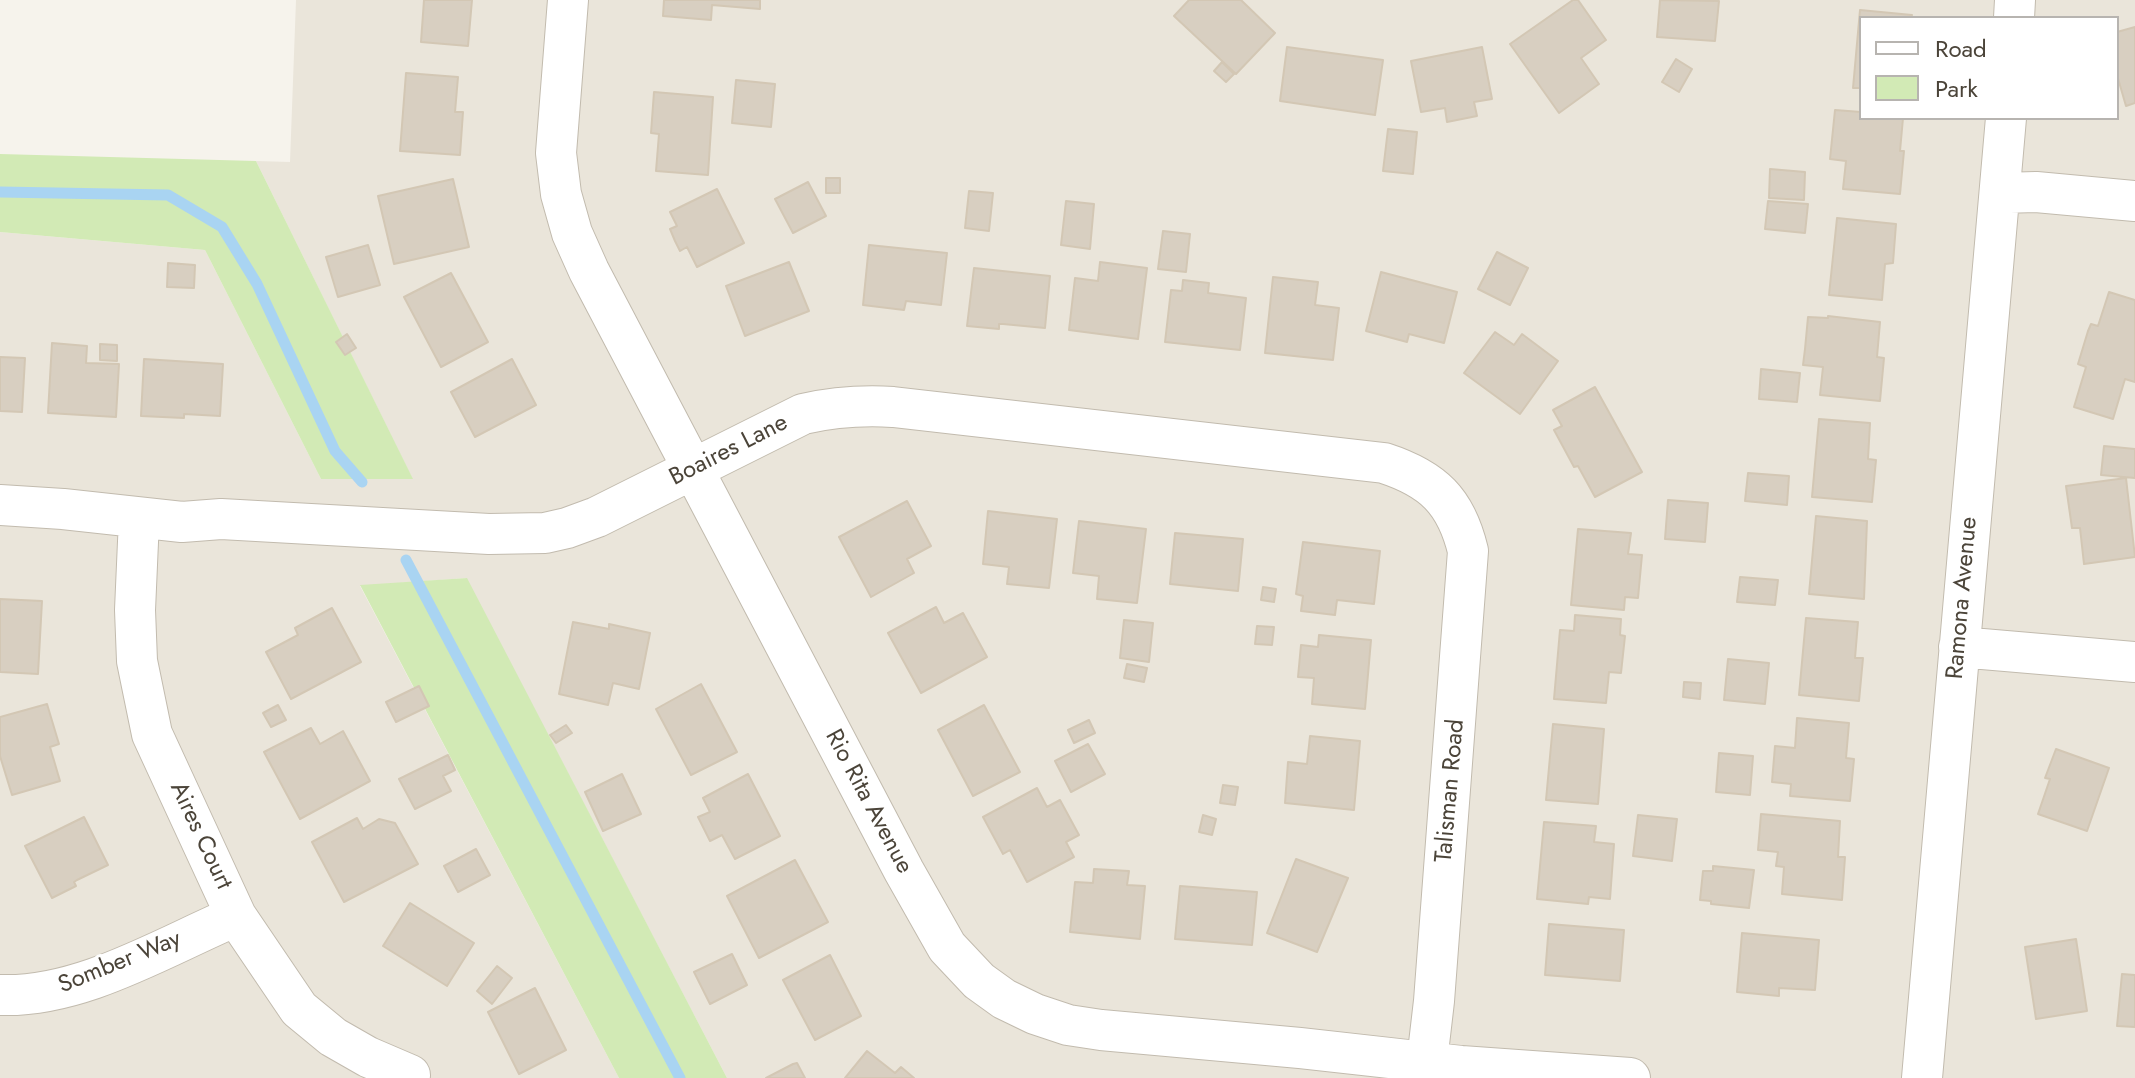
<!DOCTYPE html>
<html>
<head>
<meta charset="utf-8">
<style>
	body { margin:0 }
	#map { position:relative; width:2135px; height:1078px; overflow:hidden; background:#f6f3ec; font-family:Jost,sans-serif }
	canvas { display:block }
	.legend { position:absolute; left:1859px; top:16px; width:260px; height:104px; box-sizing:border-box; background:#fff; border:2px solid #b7b4b0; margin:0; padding:10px 14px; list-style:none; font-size:24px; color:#4b4439 }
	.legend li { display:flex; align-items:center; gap:16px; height:40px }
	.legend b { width:40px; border:2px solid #b7b4b0 }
</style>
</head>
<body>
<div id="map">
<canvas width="2135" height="1078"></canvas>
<ul class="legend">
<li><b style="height:10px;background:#fff"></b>Road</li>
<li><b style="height:22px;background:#d2eab5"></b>Park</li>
</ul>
</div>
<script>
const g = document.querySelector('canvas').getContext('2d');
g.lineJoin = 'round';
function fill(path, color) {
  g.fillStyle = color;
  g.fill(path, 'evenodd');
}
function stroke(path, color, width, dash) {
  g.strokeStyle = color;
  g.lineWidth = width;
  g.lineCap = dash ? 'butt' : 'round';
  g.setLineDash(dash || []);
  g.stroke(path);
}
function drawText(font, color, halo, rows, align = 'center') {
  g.font = font + ' Jost,sans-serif';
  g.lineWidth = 6;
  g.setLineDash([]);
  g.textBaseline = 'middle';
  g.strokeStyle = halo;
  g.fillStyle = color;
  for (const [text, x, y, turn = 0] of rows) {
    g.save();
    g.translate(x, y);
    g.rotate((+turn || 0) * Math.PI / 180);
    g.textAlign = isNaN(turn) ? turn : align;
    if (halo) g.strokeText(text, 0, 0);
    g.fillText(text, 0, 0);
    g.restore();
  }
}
fill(new Path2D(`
	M296 0H2135V1078H727L466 578 360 586 619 1078H0V232L205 250 321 479 412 478 256 161 290 162ZM1861 18H2117V118H1861Z`), '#eae5da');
fill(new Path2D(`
	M0 154 256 161 413 479H321L205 250 0 232Z
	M467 578 727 1078H619L360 585Z`), '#d2eab5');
stroke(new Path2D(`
	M0 192 168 195 222 227 257 284 335 451 362 482
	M406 560 680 1078`), '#a9d4f2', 11);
const building = new Path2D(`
	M424 0H472L468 46 421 42Z
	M664 0H760V9L712 5 711 20 663 16Z
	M1189 0H1241L1275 33 1236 74 1174 16Z
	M1573 0H1578L1606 40 1581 58 1599 84 1559 113 1510 44Z
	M1660 0 1719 1 1715 41 1657 37Z
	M1860 10 1912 15 1911 18H1861V88H1853Z
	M2135 27V103L2126 106 2117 75V32Z
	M1287 47 1383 60 1375 115 1280 101Z
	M1482 47 1492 99 1474 102 1477 116 1447 122 1445 108 1421 112 1411 61Z
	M1676 59 1692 69 1679 92 1662 82Z
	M1222 62 1234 74 1226 82 1214 71Z
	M406 73 458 77 455 112H463L460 155 400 151Z
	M736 80 775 84 771 127 732 123Z
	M654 92 713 97 708 175 656 171 659 134 651 133Z
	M1835 110 1861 112V118H1903L1900 151H1904L1900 194 1843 189 1846 161 1830 159Z
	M1388 129 1417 132 1413 174 1383 171Z
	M1770 169 1805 172 1804 200 1769 198Z
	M826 178H840V193H826Z
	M453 179 469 247 394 264 378 196Z
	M808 182 826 216 793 233 775 199Z
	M717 189 744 243 697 267 687 247 680 251 675 241 670 229 677 226 670 212Z
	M969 191 993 193 989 231 965 228Z
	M1066 201 1094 204 1090 249 1061 245Z
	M1768 201 1808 204 1805 233 1765 229Z
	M1837 218 1896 224 1893 263 1885 264 1882 300 1829 295Z
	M1163 231 1190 234 1186 272 1158 269Z
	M368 245 380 285 338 297 326 257Z
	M869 245 947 253 941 305 906 301 904 310 863 305Z
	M1497 252 1528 268 1510 305 1478 289Z
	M789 262 809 311 745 336 726 286Z
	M1100 262 1147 268 1138 339 1069 330 1075 278 1098 281Z
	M168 263 195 265 194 288 167 287Z
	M974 268 1050 276 1045 328 1003 324H999V329L967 326Z
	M1381 272 1457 292 1444 343 1409 334 1407 342 1366 331Z
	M451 273 488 342 441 367 404 297Z
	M1273 277 1318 282 1315 305 1339 308 1333 360 1265 353Z
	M1183 280 1209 283 1208 293 1246 298 1240 350 1165 342 1171 290 1182 291Z
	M2109 292 2135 300V382L2125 379 2113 419 2074 407 2086 367 2078 364 2088 331 2091 324 2098 326Z
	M1828 316 1880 322 1877 357 1884 358 1880 401 1820 395 1823 367 1803 365 1805 349 1808 317 1828 318Z
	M1495 332 1514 345 1522 334 1558 361 1520 414 1464 373Z
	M347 334 356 348 345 355 336 342Z
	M52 343 87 346 86 363 119 364 116 417 48 413Z
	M100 344 117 345V361L100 360Z
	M0 357 25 358 22 412 0 411Z
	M144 359 223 364 220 416 184 414V418L141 416Z
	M512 359 536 405 475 437 451 392Z
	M1761 369 1800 373 1797 402 1759 399Z
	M1595 387 1642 472 1595 497 1578 466 1574 467 1554 430 1562 426 1553 410Z
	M1819 419 1870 423 1868 459 1876 460 1872 502 1812 497Z
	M2104 446 2135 449V478L2101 475Z
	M1748 473 1789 476 1787 505 1745 501Z
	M2126 478 2135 557 2084 564 2080 528H2072L2066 486Z
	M1668 500 1708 503 1705 542 1665 539Z
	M907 501 931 546 907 559 914 573 871 597 839 537Z
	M988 511 1057 519 1049 588 1007 584 1009 567 983 564Z
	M1816 516 1867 521 1864 599 1809 594Z
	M1079 521 1146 529 1137 603 1097 599 1099 576 1073 573Z
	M1578 529 1631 533 1628 554 1642 555 1638 598 1625 597 1624 610 1571 605Z
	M1175 533 1243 539 1238 591 1170 584Z
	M1303 542 1380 551 1374 604 1337 600 1335 615 1301 611 1303 596 1296 594Z
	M1740 577 1778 580 1775 605 1737 602Z
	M1263 587 1276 589 1274 602 1261 600Z
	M0 599 42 601 38 674 0 672Z
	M936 607 944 623 963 613 987 657 921 693 888 633Z
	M332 608 361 662 291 699 266 652 298 635 295 628Z
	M1575 615 1621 619 1620 635 1625 636 1621 673 1609 672 1606 703 1554 699 1560 630 1574 631Z
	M1806 618 1858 622 1855 658H1863L1859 701 1799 695Z
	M1124 620 1153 623 1149 662 1120 658Z
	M573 622 609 629V624L650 633 639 689 613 683 608 705 559 694Z
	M1257 626 1274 627 1272 645 1255 644Z
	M1319 635 1371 640 1365 709 1312 704 1314 678 1298 677 1301 645 1318 647Z
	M1728 659 1769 663 1765 704 1724 700Z
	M1127 664 1147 668 1144 682 1124 678Z
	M1684 682 1701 683 1700 699 1683 697Z
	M701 684 737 752 691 775 656 709Z
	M419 686 429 706 396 722 386 702Z
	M47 704 59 744 50 747 60 781 12 795 0 756V717Z
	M278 705 286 720 271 727 263 713Z
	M984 705 1020 772 973 796 938 730Z
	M1797 718 1849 723 1846 758 1854 759 1850 801 1790 796 1791 784 1772 782 1775 746 1795 748Z
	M1089 720 1095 733 1074 743 1068 730Z
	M1553 724 1604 729 1598 804 1546 800Z
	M566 725 572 733 556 743 550 735Z
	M311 728 320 744 343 731 370 781 300 819 264 752Z
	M1310 736 1360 741 1354 810 1285 803 1288 762 1307 764Z
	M1088 744 1105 774 1071 792 1055 761Z
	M2056 749 2109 768 2087 831 2038 814 2050 779 2045 778Z
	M1719 753 1753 756 1750 795 1716 792Z
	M448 755 455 770 443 776 451 791 415 809 399 779Z
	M622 774 641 814 603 831 585 792Z
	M748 774 780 836 735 859 722 835 710 841 698 817 710 812 703 798Z
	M1223 785 1238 787 1235 805 1220 803Z
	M1037 788 1047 807 1060 800 1079 835 1066 842 1074 857 1027 882 1010 850 1003 854 983 817Z
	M1761 814 1840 821 1838 857H1845L1842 900 1782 894 1784 867 1776 866 1778 852 1758 850Z
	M1203 815 1216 819 1212 835 1199 832Z
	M1638 815 1677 819 1672 861 1633 856Z
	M84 817 108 865 77 880 74 882 76 886 52 898 25 846Z
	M357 818 363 829 379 819 395 823 418 864 344 902 312 842Z
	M1544 822 1596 826 1594 842 1614 844 1610 899 1589 897 1588 904 1537 899Z
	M476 849 490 875 458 892 444 866Z
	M1296 859 1348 878 1317 952 1267 933Z
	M795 860 828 922 759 958 727 896Z
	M1713 866 1754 870 1749 908 1711 904V901L1700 900 1703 871H1713Z
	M1094 869 1129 871 1127 885 1145 886 1140 939 1070 932 1075 882 1093 883Z
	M1180 886 1257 892 1252 945 1175 939Z
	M410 903 474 943 447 986 383 946Z
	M1549 924 1624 930 1620 981 1545 975Z
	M1742 933 1819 940 1815 990 1779 988V996L1737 992Z
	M2076 939 2087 1011 2036 1019 2025 947Z
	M732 954 747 985 710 1004 694 972Z
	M830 955 861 1016 815 1040 783 980Z
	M497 966 512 978 492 1004 477 991Z
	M2122 974 2135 975V1027L2117 1026Z
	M535 988 566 1050 519 1074 488 1012Z
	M867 1051 895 1073 901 1067 914 1078H845Z
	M797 1063 805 1078H766L793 1064Z`);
fill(building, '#d8cfc1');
stroke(building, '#d3c7b4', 2);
const minor = new Path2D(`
	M568 0 556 153 561 194 572 233 589 271 904 871 947 947 979 981 1004 999 1035 1014 1068 1025 1101 1030 1300 1048 1461 1066 1630 1078
	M2014 18 2015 0
	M2001 193 2036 192 2135 201
	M0 505 63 509 182 522 221 519 489 534 545 533 567 528 597 517 803 414C834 407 861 405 893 407L1384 463C1433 479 1456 501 1468 551L1434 1001 1425 1078
	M139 519 135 610 137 661 152 734 236 916 299 1009 333 1037 368 1057 410 1075
	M1959 647 2135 662
	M0 995C81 998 163 947 236 916
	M1922 1078 2006 118`);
stroke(minor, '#c2bbae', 42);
stroke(minor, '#fff', 40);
drawText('24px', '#4b4439', '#fff', [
	["Boaires Lane",729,451,-27],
	["Ramona Avenue",1963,598,-85],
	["Talisman Road",1451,791,-85],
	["Rio Rita Avenue",868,802,62],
	["Aires Court",200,836,65],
	["Somber Way",120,963,-22]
]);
</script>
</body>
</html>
